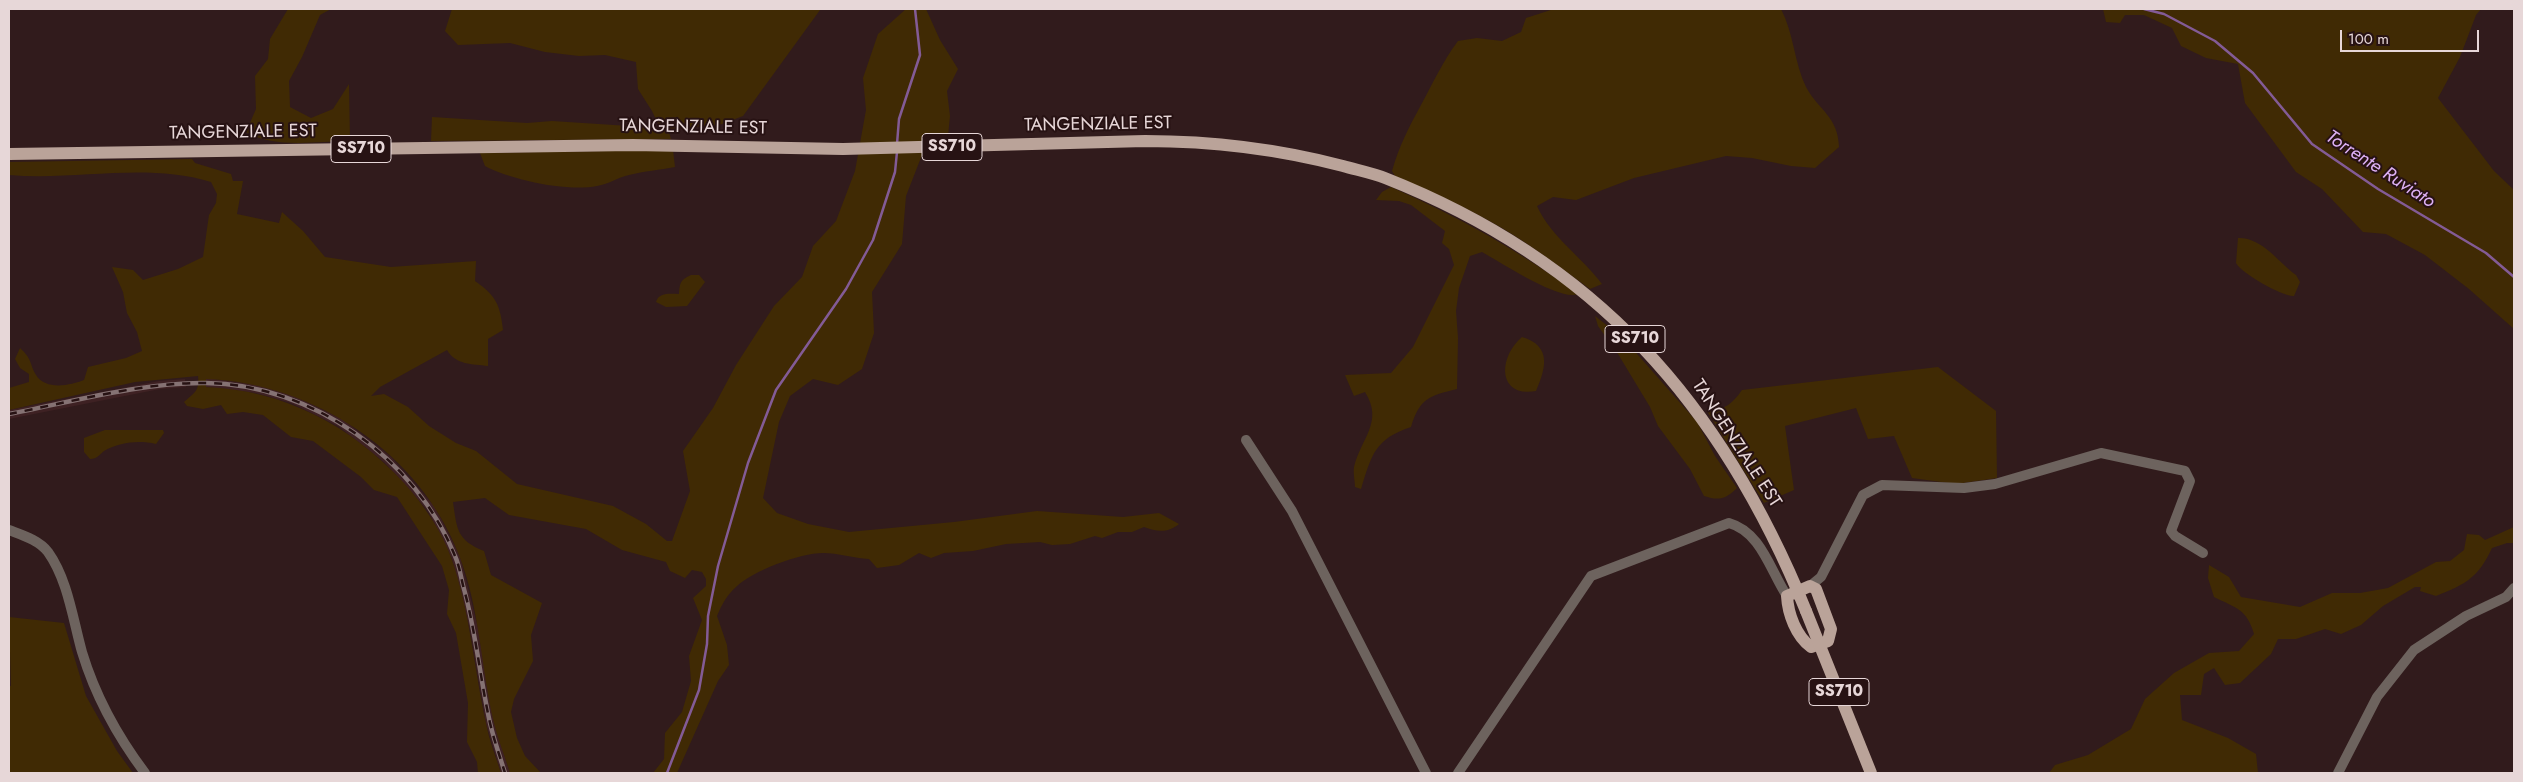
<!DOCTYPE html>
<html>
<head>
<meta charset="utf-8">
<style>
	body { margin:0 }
	#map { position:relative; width:2523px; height:782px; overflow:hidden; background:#311b1c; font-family:Jost,sans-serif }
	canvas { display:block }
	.frame { position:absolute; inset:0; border:10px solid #e7d7d8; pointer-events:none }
	.scale { position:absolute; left:2340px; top:30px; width:139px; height:22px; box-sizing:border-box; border:2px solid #e7d7d8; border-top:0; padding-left:6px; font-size:15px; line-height:18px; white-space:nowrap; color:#e7d7d8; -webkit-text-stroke:4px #271213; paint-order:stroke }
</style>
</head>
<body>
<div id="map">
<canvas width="2523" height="782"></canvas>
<div class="frame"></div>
<div class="scale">100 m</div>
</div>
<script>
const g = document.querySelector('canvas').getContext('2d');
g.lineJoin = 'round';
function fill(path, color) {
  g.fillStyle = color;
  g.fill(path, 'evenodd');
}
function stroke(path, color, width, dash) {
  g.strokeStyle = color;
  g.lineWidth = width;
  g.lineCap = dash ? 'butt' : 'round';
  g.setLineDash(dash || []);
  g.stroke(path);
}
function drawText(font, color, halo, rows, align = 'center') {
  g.font = font + ' Jost,sans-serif';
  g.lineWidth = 4;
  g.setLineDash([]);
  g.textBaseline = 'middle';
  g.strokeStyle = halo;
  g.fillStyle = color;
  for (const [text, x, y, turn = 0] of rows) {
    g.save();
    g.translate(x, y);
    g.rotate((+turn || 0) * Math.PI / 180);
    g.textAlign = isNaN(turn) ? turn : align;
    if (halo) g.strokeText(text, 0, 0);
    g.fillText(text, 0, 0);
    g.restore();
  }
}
fill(new Path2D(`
	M206 378 258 385 294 396 342 419 391 457 435 507 460 556 478 628 494 722 510 773H501L486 724 470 630 452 559 428 511 385 463 338 426 291 403 256 393 205 387Z
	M185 379 186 387 160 389 9 419V410L159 381Z`), '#3e2123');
fill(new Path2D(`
	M288 9H331L320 15 302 57 289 81 290 107 311 118 333 109 349 84 350 141C317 141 275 149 246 132L256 109 255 76 268 59 270 39Z
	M452 9H826L820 10 743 116 719 125 668 129 671 139 431 141 432 117 527 123 552 121 660 128 652 111 638 89 636 62 605 55 579 56 545 52 510 43 458 45 445 31Z
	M906 9H926L940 40 958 69 947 91 950 116 948 136 922 155 906 196 902 244 872 292 874 333 862 369 838 385 813 379 790 396 779 422 763 498 777 513 808 524 849 532 954 522 1037 511 1123 517 1159 513 1179 524C1168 533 1157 532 1144 527L1132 532H1118L1102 538 1095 536 1070 544 1052 545 1040 542 1006 544 973 551 944 553 931 558 919 553 899 565 877 568 869 559C854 558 838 553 823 553 800 553 752 571 736 587 727 595 722 604 717 616L727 645 729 665 718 681 677 773H653L664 759 665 733 682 712 691 681 689 656 702 620 693 598 706 586V579L702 572 692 570 685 578 670 571 666 562 622 550 586 529 509 515 485 498 453 502C457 530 457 540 484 551L491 575 542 603 531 635 533 661 514 699 511 712 517 738 525 756 541 773H510C505 756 498 740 494 723 481 668 480 609 459 555 420 453 314 383 206 379V387C284 390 352 426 404 483 424 505 442 531 452 560 470 612 474 668 486 723 489 740 496 757 501 773H478L477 762 467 742 468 703 456 633 447 614 449 590 442 566 397 497 374 490 361 477 313 441 291 437 263 415 243 412 227 414 221 405 203 409 187 406 184 402C194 393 200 391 198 376L135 382 9 410V388L29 382V374L20 368 15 359 20 348C33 360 29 363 36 375 46 391 71 385 84 380L88 367 126 358 142 351 137 332 127 313 123 292 112 267 133 270 143 280 178 269 203 257 209 215 216 203 217 194 211 182C145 162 76 181 9 175V162L192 159 195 163 231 174 233 181H243L237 214 279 223 282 212 303 231 325 257 391 267 476 261 475 281C496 296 500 304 503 330L488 339V366C472 364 456 365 447 350L380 387 371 396 384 394 408 407 429 426 456 443 476 451 517 484 613 506 646 524 667 541H672L690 491 683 451 713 408 736 365 774 306 802 277 813 246 836 221 855 171 866 110 863 78 878 34Z
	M1554 9H1781C1794 34 1794 62 1806 87 1819 111 1838 116 1839 147L1815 168 1791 166 1752 158 1726 156 1634 178 1576 200 1553 197 1537 206C1551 237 1582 257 1602 284L1590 289C1561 268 1533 246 1502 228 1468 208 1431 192 1395 176L1392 171C1399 146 1409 127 1421 105 1433 83 1443 61 1458 41L1477 38 1502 41 1521 32 1526 18Z
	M2103 9H2481L2476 15 2460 57 2438 98 2494 171 2514 190V329L2469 289 2425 255 2386 234 2363 232 2322 189 2296 172 2282 153 2245 103 2238 64 2206 58 2181 46 2172 28 2144 15H2125L2120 23 2106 22Z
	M673 150 675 167C660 170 644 171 629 175 619 177 609 184 597 186 567 192 511 180 485 166L480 153Z
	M1391 187C1457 216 1520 251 1578 294 1561 302 1500 262 1482 252L1470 256 1459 288 1456 311 1458 338 1457 389C1429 396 1420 398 1411 427 1375 439 1372 454 1361 489L1355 487C1355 481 1353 473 1354 467 1361 438 1384 422 1365 392L1354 396 1345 375 1391 373 1413 347 1454 265 1449 249 1442 243 1445 231 1411 205 1399 201 1376 200 1382 192Z
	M2238 238C2262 237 2279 263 2296 275L2300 282 2294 296C2283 297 2241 273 2236 263Z
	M691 275H699L705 282 687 306 666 307 656 302C659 292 670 294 679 294 680 283 680 280 691 275Z
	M1595 316 1623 338 1697 422 1715 456 1737 488C1726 499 1719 501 1704 496L1690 469 1658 426 1650 407 1618 354 1598 326Z
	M1522 337C1552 346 1546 368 1536 391 1497 398 1498 357 1522 337Z
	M1938 367 1996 411 1997 478 1956 484 1912 478 1894 436 1868 439 1856 408 1785 426 1794 490 1764 503 1707 411C1725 410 1732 404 1742 390Z
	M105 430H163L164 433 156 444C139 440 120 442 104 451 99 455 97 459 90 459L84 452V438Z
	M2514 527V543H2507L2492 548C2478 578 2466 584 2436 596L2420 591 2421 587H2415L2383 606 2361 625 2341 634 2325 629 2296 639H2278L2271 654 2240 683 2225 685 2214 668 2204 674 2201 695H2180L2182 720 2228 738 2256 754 2258 773H2049L2055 765 2088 755 2131 729 2145 699 2174 673 2209 653 2239 651 2254 634C2247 609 2236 608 2214 597L2208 578 2209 565 2229 577 2241 597 2300 607 2332 593H2360L2388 588 2436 562 2450 561 2464 550 2467 534 2479 535 2485 540Z
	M9 617 64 623 86 696 117 751 133 773H9V686H11Z`), '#402a04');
stroke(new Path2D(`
	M2144 9 2164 14 2215 41 2253 73 2312 144 2378 189 2486 253 2514 277
	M897 144 899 119 920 55 915 9
	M667 773 699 690 707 644 708 616 718 566 748 463 776 390 846 289 873 240 895 172 897 152`), '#835b96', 2.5);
stroke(new Path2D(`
	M1246 440 1292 511 1426 773
	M9 530C22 535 39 540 48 552 68 580 73 620 82 652 95 695 118 737 145 773
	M1810 586 1821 577 1863 495 1882 485 1964 488 1995 484 2101 453 2185 471 2190 481 2171 531 2175 536 2203 553
	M1458 773 1591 576 1729 523C1761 532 1770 570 1787 596
	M2338 773 2377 697 2414 650 2466 616 2506 597 2514 588`), '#6d635e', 10);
stroke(new Path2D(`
	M9 154 633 145 843 149 1145 141C1212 141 1278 149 1343 166 1357 170 1372 173 1385 178 1596 261 1722 404 1806 611
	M1810 586 1816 589 1831 629 1828 641 1811 647C1796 636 1788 614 1787 596Z`), '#baa399', 12);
const rail = new Path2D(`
	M9 414C71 402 143 382 206 383 312 384 416 459 455 556 460 567 461 579 464 589 476 633 480 678 490 723 494 740 500 757 505 773`);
stroke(rail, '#857273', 4.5);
stroke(rail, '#271213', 2.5, [8]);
stroke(new Path2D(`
	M1806 611 1871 773`), '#baa399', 12);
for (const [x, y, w] of [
	[952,147,60],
	[361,149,60],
	[1635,339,60],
	[1839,692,60]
]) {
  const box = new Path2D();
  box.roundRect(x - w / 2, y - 13.5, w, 27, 4);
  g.fillStyle = '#271213';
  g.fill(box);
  stroke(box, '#e7d7d8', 1);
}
drawText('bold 16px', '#e7d7d8', null, [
	["SS710",952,147],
	["SS710",361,149],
	["SS710",1635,339],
	["SS710",1839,692]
]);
drawText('18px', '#e7d7d8', '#271213', [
	["TANGENZIALE EST",1098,125,-1],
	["TANGENZIALE EST",693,128,1],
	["TANGENZIALE EST",243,133,-1],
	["TANGENZIALE EST",1736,444,57]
]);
drawText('italic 19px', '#ddb0f4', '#271213', [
	["Torrente Ruviato",2380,170,33]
]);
</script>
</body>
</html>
